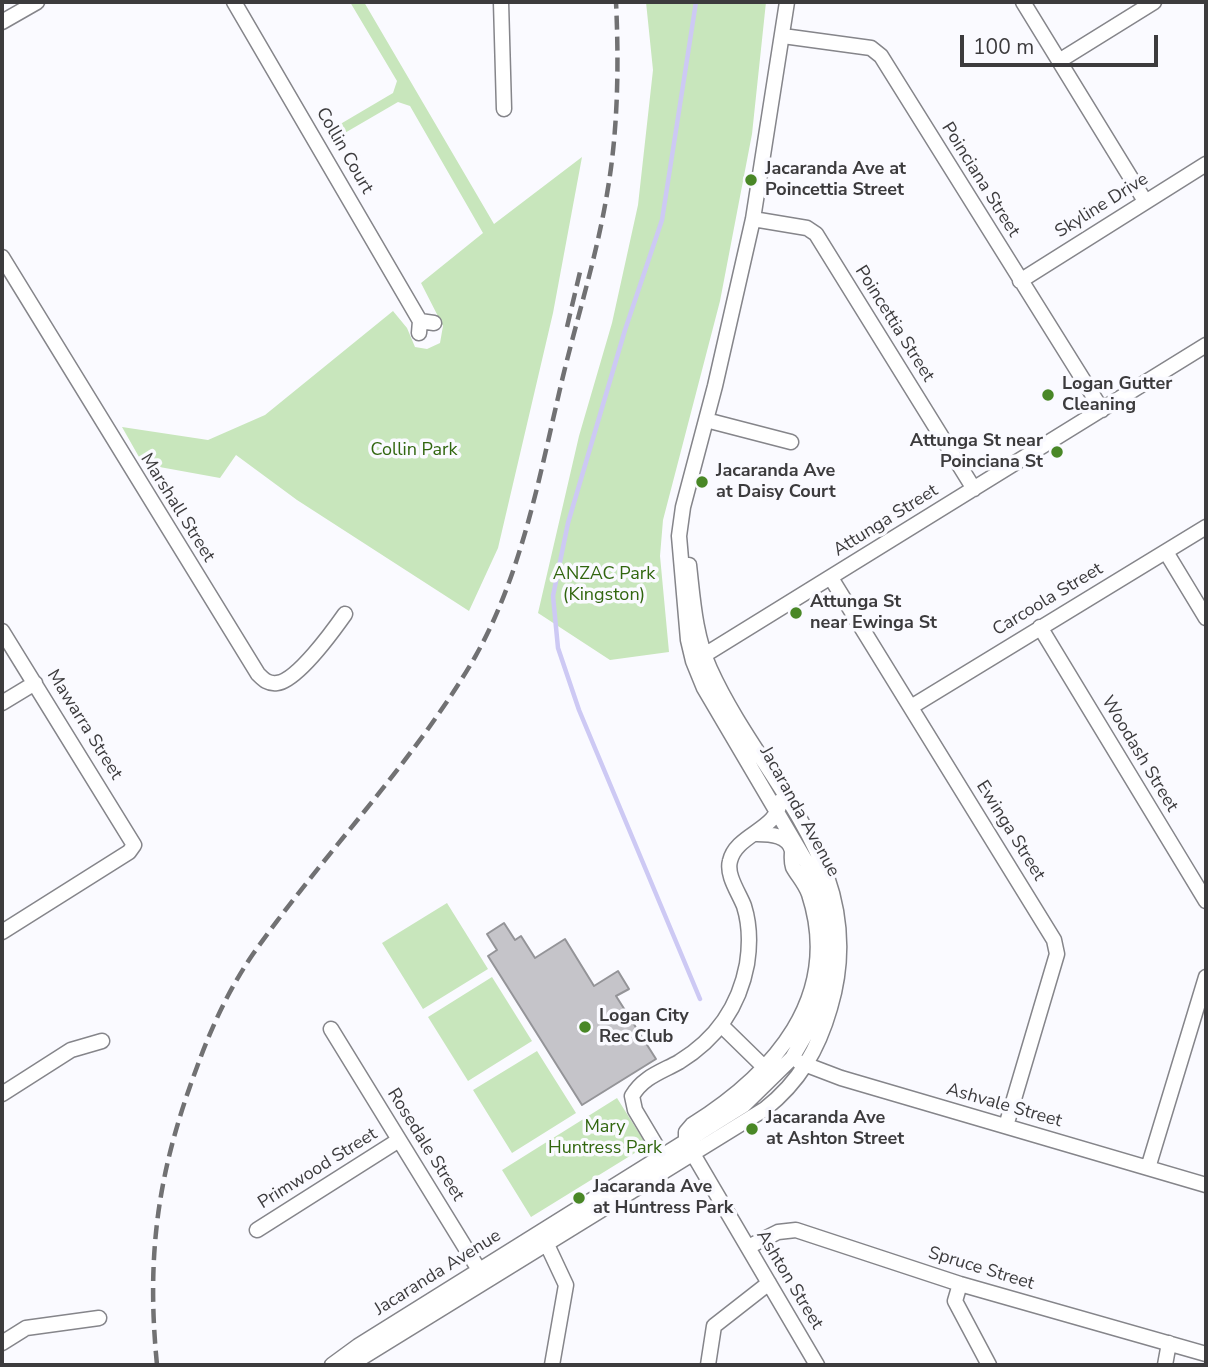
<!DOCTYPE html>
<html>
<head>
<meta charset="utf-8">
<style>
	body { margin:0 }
	#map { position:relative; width:1208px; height:1367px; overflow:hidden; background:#fafaff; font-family:"Nunito Sans",sans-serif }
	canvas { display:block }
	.frame { position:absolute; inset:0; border:4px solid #3c3b3d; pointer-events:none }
	.scale { position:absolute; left:960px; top:35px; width:198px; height:32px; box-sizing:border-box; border:4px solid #3c3b3d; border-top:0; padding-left:9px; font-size:21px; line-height:24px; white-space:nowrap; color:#3c3b3d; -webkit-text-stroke:5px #fafaff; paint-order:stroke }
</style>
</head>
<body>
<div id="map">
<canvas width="1208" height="1367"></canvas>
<div class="frame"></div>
<div class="scale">100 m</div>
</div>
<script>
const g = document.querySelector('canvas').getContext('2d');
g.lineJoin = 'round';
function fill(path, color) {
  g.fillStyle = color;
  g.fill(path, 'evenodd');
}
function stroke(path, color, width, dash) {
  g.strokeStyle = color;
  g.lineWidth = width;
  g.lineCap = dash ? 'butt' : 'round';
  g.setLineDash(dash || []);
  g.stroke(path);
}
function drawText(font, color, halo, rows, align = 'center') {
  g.font = font + ' "Nunito Sans",sans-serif';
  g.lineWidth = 7;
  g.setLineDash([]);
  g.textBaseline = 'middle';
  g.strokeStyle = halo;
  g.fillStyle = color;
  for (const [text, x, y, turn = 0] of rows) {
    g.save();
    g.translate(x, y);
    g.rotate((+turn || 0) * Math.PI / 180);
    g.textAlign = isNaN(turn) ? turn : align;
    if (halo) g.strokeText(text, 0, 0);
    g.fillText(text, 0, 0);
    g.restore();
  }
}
fill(new Path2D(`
	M350 2H364L494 224 582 157 553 313 498 548 469 611 297 500 236 455 220 478 143 464 122 427 208 440 265 415 393 311 407 328 415 347 427 349 440 343 443 326 421 283 483 233 410 106 398 102 343 134 339 141 329 125 337 126 393 93 397 81Z
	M646 2H766L752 134 720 301 663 520 660 556 669 652 610 660 538 613 579 436 612 323 638 205 653 70Z
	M447 903 488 969 423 1009 382 943Z
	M492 977 532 1041 468 1081 428 1017Z
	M537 1051 576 1113 512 1153 473 1090Z
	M617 1098 644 1141 638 1151 531 1217 502 1170Z`), '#c8e6bc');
stroke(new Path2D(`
	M696 2 662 220 625 330 568 523 553 596 558 648 579 710 700 999`), '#cdc9f4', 4.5);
const building = new Path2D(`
	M504 923 515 940 521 936 535 958 565 939 594 986 618 971 629 989 616 996 656 1059 582 1105 488 956 497 950 487 934Z`);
fill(building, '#c5c4c9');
stroke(building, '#949498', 2);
const minor = new Path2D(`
	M234 2 420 321
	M501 2 504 109
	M1023 2 1145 201
	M2 22 37 2
	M783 36 871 48 881 56 1102 410
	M1059 61 1154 2
	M753 219 807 228 816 234 974 489
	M2 257 258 674C264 680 268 684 277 683 297 681 333 631 345 614
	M1020 281 1206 164
	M419 333 420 321 434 323
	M706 420 791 442
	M1166 552 1206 618
	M831 578 1054 940 1057 954 1006 1126
	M1040 627 1206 901
	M2 631 134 845 129 852 2 932
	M698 659 1206 345
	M2 703 35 683
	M911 707 1206 527
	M757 834C770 834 789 835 792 851 792 856 791 861 793 867 798 876 805 883 809 894 843 998 773 1074 692 1125L686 1132V1142L817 1365
	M721 1025 765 1068
	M331 1029 484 1278
	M799 1062 841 1078 1206 1185
	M2 1094 71 1050 102 1041
	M666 1162 635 1110 632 1096C643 1077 661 1072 679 1062 715 1040 739 1007 747 964 750 945 750 925 744 906 739 893 726 875 730 861 736 834 778 830 780 801
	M1148 1168 1206 977
	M257 1230 399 1140
	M543 1236 566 1285 552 1365
	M748 1247 778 1232 796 1230 960 1284 1206 1354
	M960 1284 955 1301 989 1365
	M2 1343 26 1328 99 1318
	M332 1365 358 1346 744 1105 792 1058 817 1015 827 984 829 926 824 900 814 875 704 688 693 661 688 640 679 536 683 507 715 386 753 219 787 2
	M350 1365 765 1109C799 1082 818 1050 830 1008 872 867 762 784 710 669 695 636 693 600 689 565
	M708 1365 714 1326 769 1283
	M1165 1365 1169 1343`);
stroke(minor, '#85858a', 17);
stroke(minor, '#fff', 14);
stroke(new Path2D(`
	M567 327 580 272
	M157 1365C146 1254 158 1171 197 1067 211 1028 229 989 253 954 324 853 412 765 475 657 521 576 539 479 560 389 575 324 596 260 607 194 618 131 619 66 616 2`), '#717173', 4.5, [14, 7]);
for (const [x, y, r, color] of [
	[751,180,7,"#498726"],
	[1048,395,7,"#498726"],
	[1057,452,7,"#498726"],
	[702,482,7,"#498726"],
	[796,613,7,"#498726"],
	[585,1027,7,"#498726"],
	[752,1129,7,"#498726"],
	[579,1198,7,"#498726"]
]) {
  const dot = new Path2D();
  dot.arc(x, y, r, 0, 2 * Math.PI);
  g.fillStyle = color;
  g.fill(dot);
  stroke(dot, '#fafaff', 2.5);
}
drawText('18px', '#3c3b3d', '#fafaff', [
	["Collin Court",344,151,60],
	["Poinciana Street",980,180,58],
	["Skyline Drive",1102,206,-32],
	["Poincettia Street",894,324,58],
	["Marshall Street",177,508,58],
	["Attunga Street",886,521,-32],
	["Carcoola Street",1048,600,-31],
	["Mawarra Street",84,725,58],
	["Woodash Street",1139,754,59],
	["Jacaranda Avenue",799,812,61],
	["Ewinga Street",1010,831,58],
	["Ashvale Street",1004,1106,16],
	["Rosedale Street",425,1145,58],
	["Primwood Street",318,1169,-32],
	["Spruce Street",981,1269,17],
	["Jacaranda Avenue",438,1273,-32],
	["Ashton Street",789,1280,59]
]);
drawText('bold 18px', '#3c3b3d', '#fafaff', [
	["Jacaranda Ave at",765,170],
	["Poincettia Street",765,191],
	["Logan Gutter",1062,385],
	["Cleaning",1062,406],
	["Attunga St near",1043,442,"right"],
	["Poinciana St",1043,463,"right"],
	["Jacaranda Ave",716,472],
	["at Daisy Court",716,493],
	["Attunga St",810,603],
	["near Ewinga St",810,624],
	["Logan City",599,1017],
	["Rec Club",599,1038],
	["Jacaranda Ave",766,1119],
	["at Ashton Street",766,1140],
	["Jacaranda Ave",593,1188],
	["at Huntress Park",593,1209]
], 'left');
drawText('18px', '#31660f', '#fafaff', [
	["Collin Park",414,451],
	["ANZAC Park",604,575],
	["(Kingston)",604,596],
	["Mary",605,1128],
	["Huntress Park",605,1149]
]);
</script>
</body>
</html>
